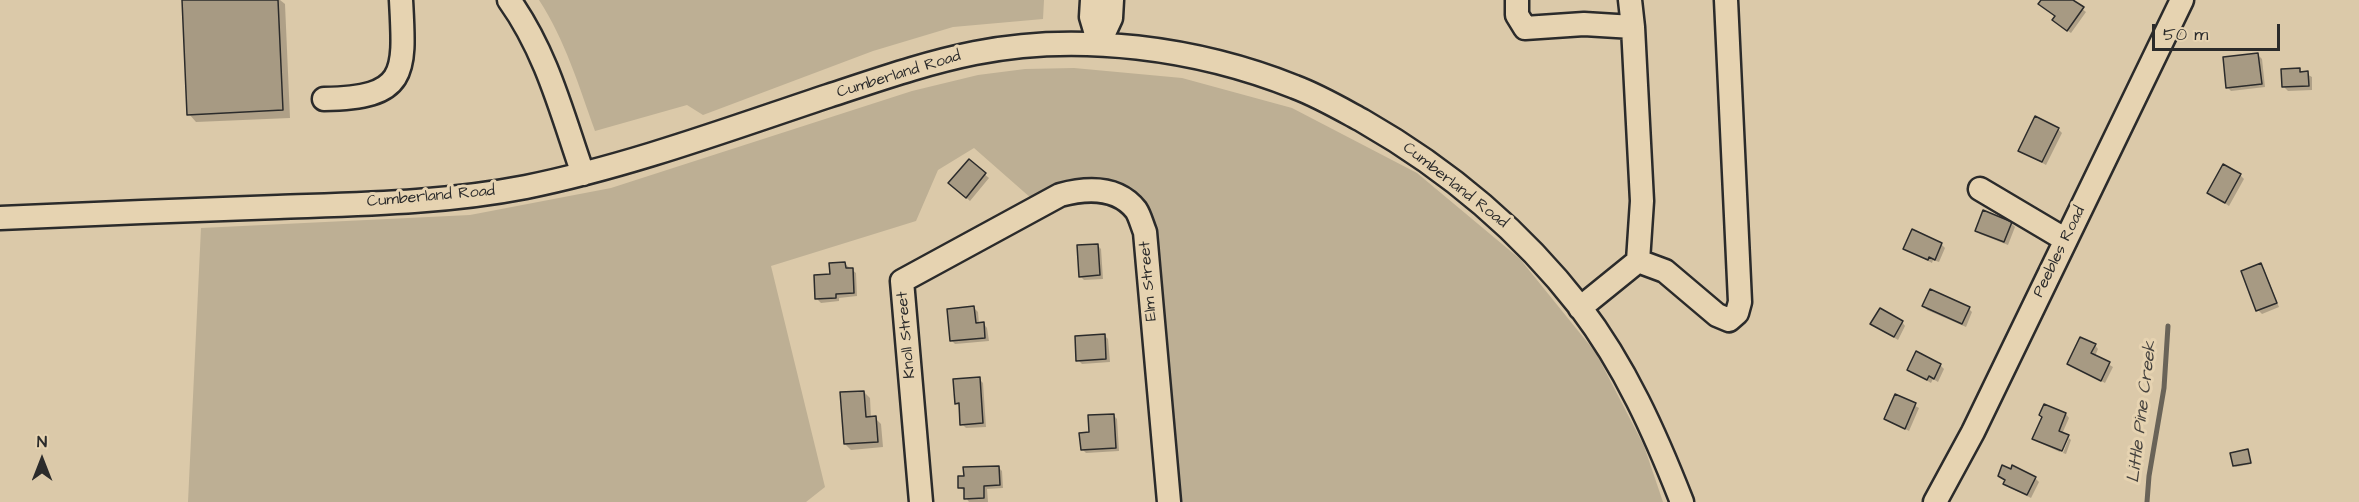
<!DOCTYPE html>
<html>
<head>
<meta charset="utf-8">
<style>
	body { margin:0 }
	#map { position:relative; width:2359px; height:502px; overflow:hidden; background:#dbc9a9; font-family:"Architects Daughter",sans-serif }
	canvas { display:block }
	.north { position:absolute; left:12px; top:430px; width:60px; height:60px; -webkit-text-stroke:4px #e6d3b1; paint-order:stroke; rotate:0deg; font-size:16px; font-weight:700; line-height:24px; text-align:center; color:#2b2b2b }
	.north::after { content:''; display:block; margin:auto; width:21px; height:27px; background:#2b2b2b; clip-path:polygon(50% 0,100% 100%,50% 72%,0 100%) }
	.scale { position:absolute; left:2152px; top:24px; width:128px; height:27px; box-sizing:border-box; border:3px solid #2b2b2b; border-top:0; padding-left:8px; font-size:18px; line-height:21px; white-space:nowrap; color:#2b2b2b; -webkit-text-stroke:4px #e6d3b1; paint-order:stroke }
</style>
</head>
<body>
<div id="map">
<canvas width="2359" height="502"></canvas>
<div class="north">N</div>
<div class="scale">50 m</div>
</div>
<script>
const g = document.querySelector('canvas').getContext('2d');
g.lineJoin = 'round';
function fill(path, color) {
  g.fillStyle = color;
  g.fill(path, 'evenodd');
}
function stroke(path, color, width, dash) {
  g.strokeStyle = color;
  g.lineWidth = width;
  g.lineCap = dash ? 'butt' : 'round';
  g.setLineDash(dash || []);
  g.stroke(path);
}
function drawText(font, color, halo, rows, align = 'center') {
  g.font = font + ' "Architects Daughter",sans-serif';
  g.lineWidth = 6;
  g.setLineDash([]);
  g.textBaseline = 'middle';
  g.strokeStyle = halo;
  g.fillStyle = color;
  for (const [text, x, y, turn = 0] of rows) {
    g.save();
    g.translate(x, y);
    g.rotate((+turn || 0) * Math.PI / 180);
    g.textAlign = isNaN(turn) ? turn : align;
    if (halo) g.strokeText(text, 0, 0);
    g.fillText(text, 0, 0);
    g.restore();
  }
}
fill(new Path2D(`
	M539 0H1044L1043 19 953 27 873 51 703 115 687 105 595 131C579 86 565 40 539 0Z
	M1074 68 1182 78 1292 108 1417 173 1520 259 1596 353 1644 446 1663 502H1169L1147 245 1120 198 1040 206 974 148 938 170 916 221 771 266 825 487 806 502H188L201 228 470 215 611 188 912 91 978 75 1025 69Z`), '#bdaf94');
fill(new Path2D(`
	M200 0H280L285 4 290 118 196 122 189 114Z
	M2043 0H2071L2086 12 2071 33 2058 24 2057 17Z
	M2258 55 2262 59 2265 87 2231 91 2227 87Z
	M2299 70 2312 77V90L2288 91 2284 87Z
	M2058 129 2062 133 2046 165 2019 150Z
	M969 161 989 178 970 201 954 187Z
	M2240 175 2244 179 2229 206 2209 193Z
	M2011 223 2015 227 2008 245 1980 234 1977 230Z
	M1941 244 1945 248 1939 262 1933 260 1932 263 1905 249Z
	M1097 245 1101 249 1103 279 1084 280 1080 276Z
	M845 264 856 273 857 296 839 298V301L821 303 817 299 831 275Z
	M2260 265 2264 269 2279 307 2262 314 2258 310Z
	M1924 306 1969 309 1972 312 1966 327 1927 310Z
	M974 308 978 312 979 324H984L987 328 989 341 955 344 951 340Z
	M1902 322 1905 326 1898 340 1872 324Z
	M1104 335 1108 339 1110 362 1082 364 1078 360Z
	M2095 345 2098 349 2095 356 2113 367 2105 383 2069 364Z
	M1940 365 1944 369 1938 382 1933 379 1931 383 1909 370Z
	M979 379 983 383 986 427 966 428 962 424 961 408 956 403Z
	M864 392 870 398 871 418H875L881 424 883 447 851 450 845 444Z
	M1896 396 1919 408 1909 431 1886 419Z
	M2066 414 2069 418 2062 434 2067 436 2060 452 2038 442 2034 438Z
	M1113 415 1117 419 1119 451 1086 453 1082 449 1091 434Z
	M2069 438 2071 440 2066 454 2063 453Z
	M2247 451 2251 464 2236 467 2234 466Z
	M998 467 1002 471 1003 488 987 489 988 502H969L966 498 965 491 960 488 965 478Z
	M2000 476 2035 478 2039 482 2031 498 2009 487 2005 483 2006 481Z`), '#0003');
stroke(new Path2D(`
	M2147 502 2149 476 2164 388 2168 326`), '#696358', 5);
const building = new Path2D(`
	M182 0H278L283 110 187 115Z
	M2041 0H2073L2084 7 2067 31 2052 20 2055 16 2038 4Z
	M2258 53 2262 84 2226 88 2223 57Z
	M2300 68V72L2308 71 2309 86 2282 87 2281 69Z
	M2035 116 2059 128 2042 162 2018 151Z
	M969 159 986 173 966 198 948 183Z
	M2223 164 2241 174 2225 203 2207 193Z
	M1983 210 2012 222 2004 242 1975 231Z
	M1912 229 1942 243 1935 260 1929 257 1928 260 1903 249Z
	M1098 244 1100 275 1079 277 1077 245Z
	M845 262 846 268H853L854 293 836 294V298L815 299 814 275 830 274 829 263Z
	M2261 263 2277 303 2256 311 2241 271Z
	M1930 289 1970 307 1962 324 1922 306Z
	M974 306 976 323 984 322 985 338 950 341 947 309Z
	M1880 308 1903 321 1894 337 1870 324Z
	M1105 334 1106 359 1076 361 1075 336Z
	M2080 337 2096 344 2091 353 2110 362 2101 381 2067 364Z
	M1916 351 1941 364 1934 379 1929 376 1927 380 1907 370Z
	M980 377 983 423 960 425 959 403 955 404 953 379Z
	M864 391 866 417 876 416 878 442 844 444 840 392Z
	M1895 394 1916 403 1905 429 1884 419Z
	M2044 404 2066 413 2059 431 2069 435 2062 451 2032 439 2042 417 2039 415Z
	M1114 414 1116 448 1081 450 1079 433 1089 432 1088 415Z
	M2248 449 2251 463 2233 466 2230 453Z
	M2002 465 2011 469 2012 465 2036 477 2027 495 2003 484 2005 480 1998 476Z
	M999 466 1000 485 984 486V498L964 499V488H958V476H964L963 467Z`);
fill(building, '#a79a83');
stroke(building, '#2b2b2b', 1.5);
const minor = new Path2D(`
	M509 0C547 53 562 114 583 174
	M1092 0 1091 17 1099 44
	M1517 0V15L1525 28 1584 24 1633 27 1642 201 1638 261 1580 308
	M1630 0 1633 27
	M1099 44 1111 18 1112 0
	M324 99C408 98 405 73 401 0
	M1980 189 2066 240
	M0 218C93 214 185 210 278 207 361 204 444 203 526 187 629 166 729 129 828 96 877 80 925 63 975 53 1078 32 1198 48 1295 87 1319 96 1341 109 1363 121 1447 169 1521 231 1580 307 1625 366 1655 433 1682 502
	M1638 261 1665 271 1717 315 1729 320 1737 313 1740 302 1726 0
	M921 502 902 281 1060 195C1086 188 1117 186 1136 210 1140 216 1142 225 1145 232L1169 502
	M1935 502 1973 432 2182 0`);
stroke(minor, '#2b2b2b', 27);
stroke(minor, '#e6d3b1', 22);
drawText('16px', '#2b2b2b', '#e6d3b1', [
	["Cumberland Road",899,75,-17],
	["Cumberland Road",1455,186,38],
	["Cumberland Road",431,197,-5],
	["Peebles Road",2060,252,-64],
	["Elm Street",1149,281,-95],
	["Knoll Street",907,335,-95]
]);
drawText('italic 18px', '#45423e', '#e6d3b1', [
	["Little Pine Creek",2143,412,-83]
]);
</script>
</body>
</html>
